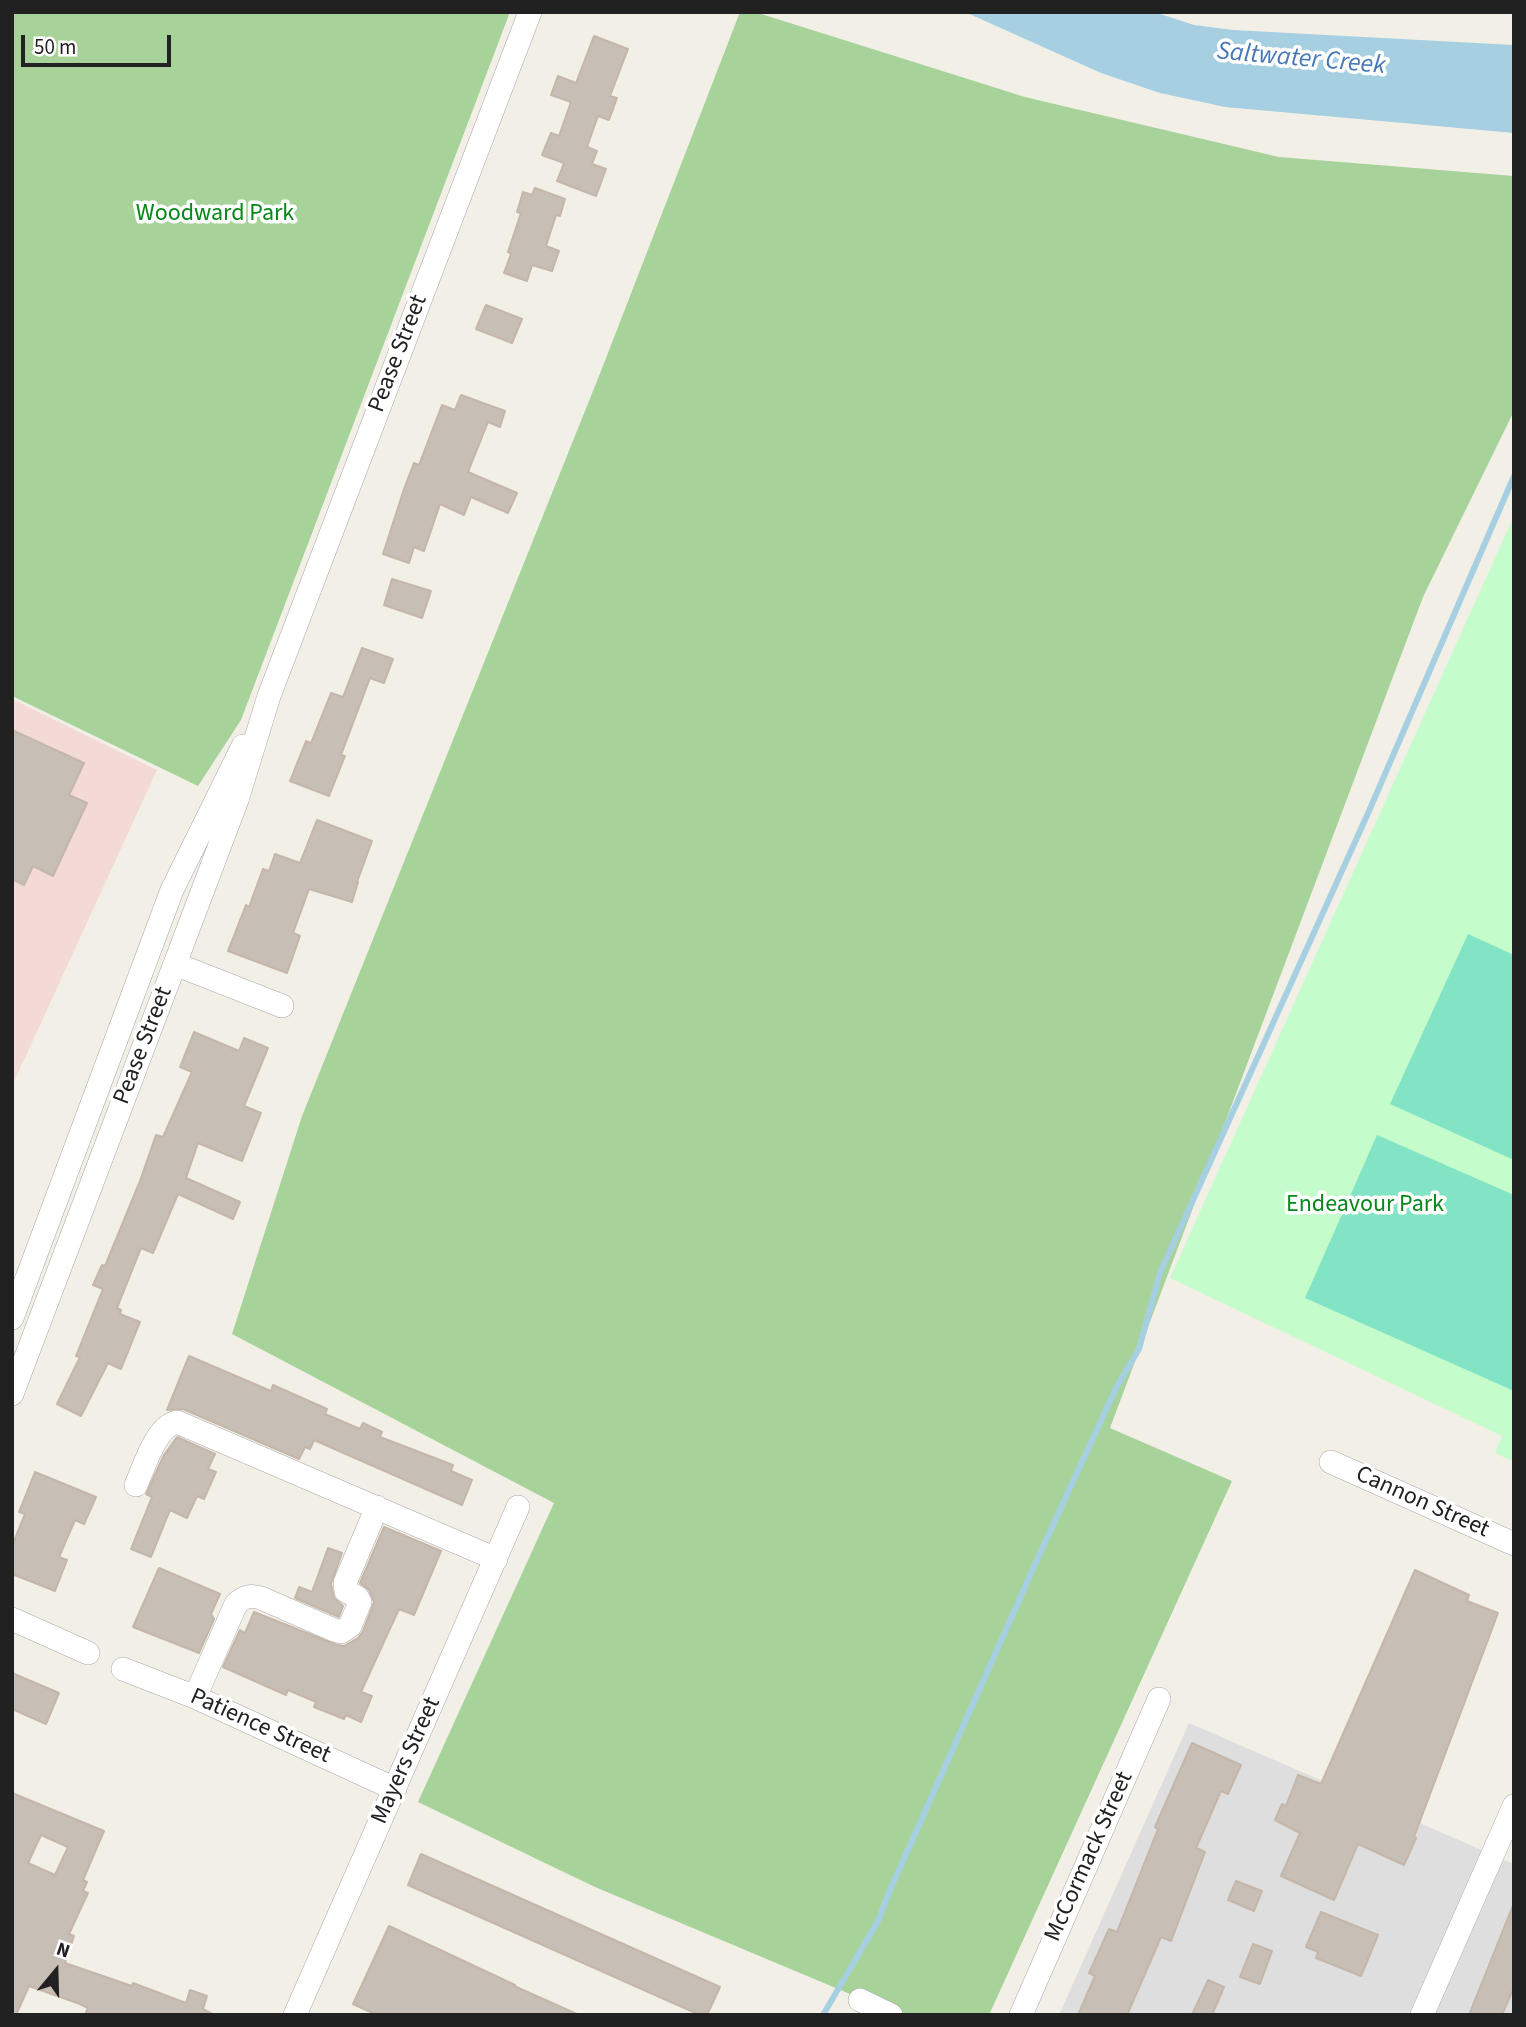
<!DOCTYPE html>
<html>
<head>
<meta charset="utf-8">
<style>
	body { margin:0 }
	#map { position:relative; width:1526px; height:2027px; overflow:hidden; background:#f2efe7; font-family:"Source Sans 3",sans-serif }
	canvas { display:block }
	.frame { position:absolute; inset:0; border:14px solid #212121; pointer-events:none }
	.north { position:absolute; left:21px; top:1936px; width:70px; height:70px; -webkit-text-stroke:5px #fff; paint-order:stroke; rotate:19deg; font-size:19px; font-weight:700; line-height:28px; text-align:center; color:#212121 }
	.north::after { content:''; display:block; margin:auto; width:24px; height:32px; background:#212121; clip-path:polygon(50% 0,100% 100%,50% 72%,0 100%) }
	.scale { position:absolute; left:21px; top:35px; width:150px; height:32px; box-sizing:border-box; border:4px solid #212121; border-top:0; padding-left:9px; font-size:21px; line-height:24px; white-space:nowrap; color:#212121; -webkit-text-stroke:5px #fff; paint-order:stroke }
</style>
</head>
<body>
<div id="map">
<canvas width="1526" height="2027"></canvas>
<div class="frame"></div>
<div class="north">N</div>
<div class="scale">50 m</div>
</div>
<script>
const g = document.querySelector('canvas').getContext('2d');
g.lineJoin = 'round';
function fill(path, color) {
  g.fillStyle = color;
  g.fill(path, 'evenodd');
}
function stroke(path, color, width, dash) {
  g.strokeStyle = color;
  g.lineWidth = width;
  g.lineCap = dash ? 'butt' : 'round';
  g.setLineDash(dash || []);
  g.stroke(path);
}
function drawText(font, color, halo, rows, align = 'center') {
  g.font = font + ' "Source Sans 3",sans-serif';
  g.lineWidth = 7;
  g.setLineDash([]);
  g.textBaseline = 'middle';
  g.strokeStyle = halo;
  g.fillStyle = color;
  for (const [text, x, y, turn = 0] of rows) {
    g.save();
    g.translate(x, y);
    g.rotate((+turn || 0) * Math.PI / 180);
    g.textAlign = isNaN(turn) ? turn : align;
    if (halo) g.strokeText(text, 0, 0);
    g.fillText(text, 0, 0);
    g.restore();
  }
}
fill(new Path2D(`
	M1189 1723 1514 1864V2015H1059Z`), '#dfdede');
fill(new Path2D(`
	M12 699 157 770 12 1086Z`), '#f3dad6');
fill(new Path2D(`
	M12 12H510L241 720 198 786 12 696Z
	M740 12H755L1025 97 1279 157 1514 176V411L1423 597 1110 1428 1232 1481 989 2015H900L595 1887 418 1802 554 1503 232 1334 302 1116 601 371Z`), '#a7d39a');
fill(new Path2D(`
	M1514 516V1462L1495 1453 1502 1436 1170 1278Z`), '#c4fccc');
fill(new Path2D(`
	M1468 934 1514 955V1160L1390 1104Z
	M1377 1135 1514 1195V1391L1305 1298Z`), '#83e4c5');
fill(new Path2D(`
	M965 12H1154L1194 25 1233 30 1514 45V133L1225 107 1160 93 1101 73Z`), '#a6d0e1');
stroke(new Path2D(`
	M823 2015 878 1921 890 1890 1041 1551 1116 1388 1139 1349 1160 1273 1369 811 1514 476`), '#a6d0e1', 6);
const building = new Path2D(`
	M594 36 628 49 610 96 617 98 609 120 598 116 587 147 597 151 592 164 606 169 596 196 557 181 564 163 542 155 551 133 559 136 571 102 551 95 558 76 576 83Z
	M535 188 565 199 560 216 556 215 546 246 559 251 552 271 532 265 527 281 504 273 511 254 508 252 521 213 517 212 523 192 532 195Z
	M486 305 522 319 512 343 476 329Z
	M461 395 505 411 500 427 488 422 468 472 517 493 508 513 471 497 464 515 440 504 424 551 414 547 409 563 383 554 404 489 414 463 419 465 442 405 455 410Z
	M392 579 431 591 422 618 384 605Z
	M362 648 393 659 384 683 370 678 341 755 345 756 329 796 290 781 306 741 311 743 331 693 343 697Z
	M12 730 84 763 69 795 87 803 53 876 33 866 24 885 12 879Z
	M317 820 372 841 357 882H358L352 902 309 889 293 933 300 936 287 973 228 951 246 905 249 907 263 869 269 871 275 854 300 863Z
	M194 1032 239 1051 244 1038 268 1048 244 1106 261 1113 242 1161 198 1143 186 1178 240 1202 233 1219 178 1194 153 1253 141 1248 117 1308 121 1310 120 1314 140 1322 121 1369 108 1363 81 1416 57 1404 80 1357 76 1356 103 1289 93 1285 102 1265 105 1266 140 1181 156 1135 163 1137 192 1072 180 1067Z
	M189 1356 271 1391 273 1385 327 1409 325 1414 360 1429 363 1423 382 1432 380 1437 453 1465 451 1471 472 1480 462 1505 314 1440 310 1449 305 1447 299 1459 183 1409 167 1410Z
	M177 1437 215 1454 208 1469 216 1472 204 1499 197 1496 187 1518 170 1510 151 1557 131 1549 152 1497 146 1494 164 1455Z
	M35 1472 96 1497 84 1524 75 1520 59 1557 67 1560 55 1591 12 1574V1546L25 1514 19 1512Z
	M384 1527 441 1551 414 1615 399 1609 361 1692 372 1696 361 1722 346 1715 344 1719 314 1707 316 1702 288 1690 286 1695 223 1667 240 1630 245 1633 254 1612 337 1645 344 1646 358 1638 363 1631 374 1602 369 1590 360 1583Z
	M328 1548 342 1553 331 1584 334 1598 343 1606 339 1617 295 1598 299 1587 312 1592Z
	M159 1568 220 1594 211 1614 214 1619 199 1653 133 1627Z
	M1415 1570 1469 1595 1467 1601 1498 1613 1414 1837 1416 1838 1404 1865 1358 1844 1334 1900 1281 1876 1300 1833 1275 1820 1282 1804 1286 1806 1298 1775 1321 1784Z
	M12 1673 59 1693 46 1724 12 1709Z
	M1192 1743 1241 1765 1228 1794 1221 1791 1196 1848 1205 1852 1171 1941 1161 1937 1127 2015H1078L1095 1976 1089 1973 1109 1929 1117 1932 1158 1829 1155 1827Z
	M12 1793 104 1831 83 1880 87 1882 83 1891 88 1893 69 1934 74 1936 65 1963 132 1986 133 1983 186 2003 190 1990 207 1996 203 2009 214 2015H85L88 2008 80 2004 29 1986 16 2015H12ZM41 1835 68 1847 55 1875 28 1863Z
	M421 1854 720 1987 707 2015H700L408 1885Z
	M1236 1881 1262 1891 1254 1911 1228 1900Z
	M1514 1903V1987L1502 2015H1469Z
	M1321 1912 1378 1935 1361 1976 1316 1958 1318 1952 1306 1947Z
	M389 1926 515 1985 514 1986 579 2015H377L353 2004Z
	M1253 1944 1272 1951 1260 1984 1240 1977Z
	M1208 1980 1224 1987 1212 2015H1192Z`);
fill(building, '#c7beb6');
stroke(building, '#c4b7a9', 2);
const minor = new Path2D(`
	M175 964 282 1006
	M12 1318 172 890 243 746
	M12 1394 237 800 269 696 530 12
	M1331 1462 1514 1544
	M136 1485C144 1467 156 1426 177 1422L496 1559
	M12 1619 88 1653
	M123 1669 195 1697 395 1789
	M195 1697 236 1604C245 1596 250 1595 261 1598L334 1630 341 1632 350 1626 360 1602 357 1597 346 1591 345 1583 377 1507
	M860 2000 891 2015
	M295 2015 518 1507
	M1021 2015 1159 1699
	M1422 2015 1514 1806`);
stroke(minor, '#a8a8a8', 24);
stroke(minor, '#fff', 23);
drawText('24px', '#06881a', '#fff', [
	["Woodward Park",215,215],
	["Endeavour Park",1365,1206]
]);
drawText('24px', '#212121', '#fff', [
	["Pease Street",399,354,-69],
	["Pease Street",144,1046,-69],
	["Cannon Street",1422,1503,24],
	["Patience Street",260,1727,24],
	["Mayers Street",407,1761,-66],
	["McCormack Street",1090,1857,-66]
]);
drawText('italic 26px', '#4778b7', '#fff', [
	["Saltwater Creek",1301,60,5]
]);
</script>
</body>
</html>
